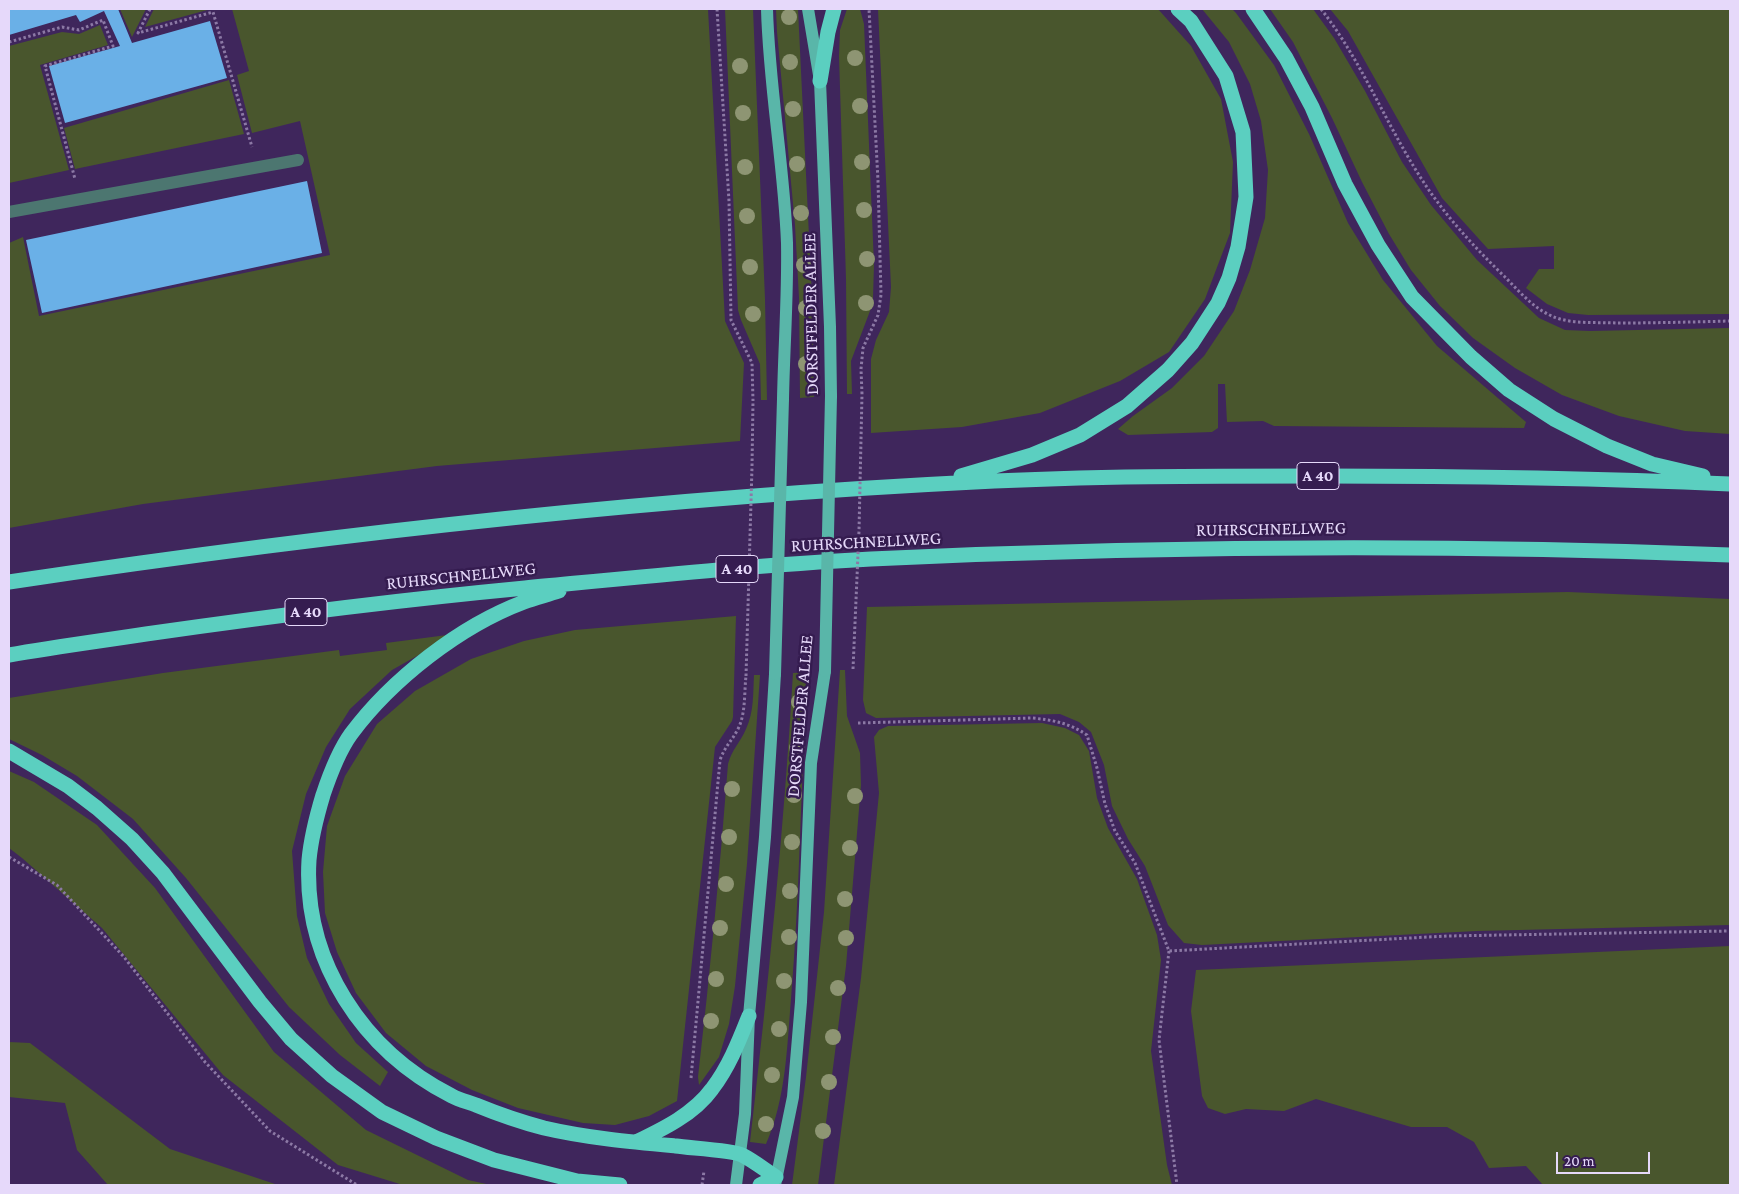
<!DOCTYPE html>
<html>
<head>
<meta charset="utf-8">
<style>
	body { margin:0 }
	#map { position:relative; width:1739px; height:1194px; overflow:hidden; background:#3f265c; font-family:"Crimson Pro",serif }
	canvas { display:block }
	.frame { position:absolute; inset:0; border:10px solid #e6d9fa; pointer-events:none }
	.scale { position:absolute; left:1556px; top:1152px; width:94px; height:22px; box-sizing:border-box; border:2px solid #e6d9fa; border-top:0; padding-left:6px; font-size:15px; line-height:18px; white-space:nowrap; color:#e6d9fa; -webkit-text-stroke:4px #351c50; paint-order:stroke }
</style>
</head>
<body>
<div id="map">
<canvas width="1739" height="1194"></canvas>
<div class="frame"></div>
<div class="scale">20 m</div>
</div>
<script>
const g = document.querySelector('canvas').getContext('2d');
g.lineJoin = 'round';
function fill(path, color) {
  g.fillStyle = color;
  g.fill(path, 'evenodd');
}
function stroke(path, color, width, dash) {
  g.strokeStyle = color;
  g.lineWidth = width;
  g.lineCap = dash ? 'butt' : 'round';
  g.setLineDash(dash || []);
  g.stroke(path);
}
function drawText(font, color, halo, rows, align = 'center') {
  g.font = font + ' "Crimson Pro",serif';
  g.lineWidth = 5;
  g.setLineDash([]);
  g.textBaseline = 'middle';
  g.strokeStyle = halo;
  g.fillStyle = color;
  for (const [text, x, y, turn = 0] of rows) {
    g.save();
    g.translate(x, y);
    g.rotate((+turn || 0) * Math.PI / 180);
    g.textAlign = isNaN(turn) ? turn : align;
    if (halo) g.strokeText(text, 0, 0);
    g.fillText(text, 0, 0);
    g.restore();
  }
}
fill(new Path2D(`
	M120 9H146L132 37Z
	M154 9H211L145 27Z
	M232 9H708L725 321 744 363 740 441 437 466 143 504 9 528V243L23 237 39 316 330 255 300 121 252 133 237 75 249 71Z
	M725 9H753L765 299 767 400H761L760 364 741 320 738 310Z
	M776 9H798L812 298 814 397 800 398 799 298 795 225 777 32Z
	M847 9H860L864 24 874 265 873 298 870 311 851 361 852 394H847L846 279 839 56 840 30Z
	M878 9H1158L1191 46 1221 99 1233 162 1230 233 1205 299 1169 352 1120 381 1040 413 962 427 871 433V359L876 340 889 312 891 287Z
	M1202 9H1232L1236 13 1274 65 1309 134 1348 223 1383 280 1437 346 1526 422 1524 428 1274 426 1263 421 1227 422 1225 384H1218V428L1212 432 1128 435 1118 429 1133 416 1172 388 1204 356 1234 311 1250 270 1265 218 1268 170 1261 121 1250 84 1229 42Z
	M1270 9H1313L1334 38 1365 91 1402 162 1431 205 1477 260 1539 318 1565 330 1590 331 1730 328V434L1685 431 1619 416 1562 395 1515 368 1473 338 1440 306 1411 270 1389 234 1362 182 1332 118 1293 42Z
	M1330 9H1730V314L1588 315 1568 313 1547 304 1526 288 1539 269H1554V246L1488 249 1442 198 1348 31Z
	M100 25 108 45 40 65 69 170 9 183V46L62 32 79 34Z
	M229 80 244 134 75 169 64 128Z
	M1568 592 1730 599V925L1477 931 1202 945 1184 943 1168 925 1145 866 1128 839 1112 806 1104 765 1091 732 1079 722 1060 714 876 718 866 713 863 700 867 607Z
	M736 616 733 717 732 721 715 747 677 1101 649 1116 615 1125 583 1123 518 1108 472 1090 426 1066 386 1033 356 993 337 952 325 913 323 872 327 826 345 776 377 724 415 691 471 659 524 641 575 630Z
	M447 635V639L392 670 350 709 326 747 306 794 292 851 297 916 307 958 329 1004 356 1043 388 1072 380 1086 340 1055 289 1007 186 878 133 819 77 776 42 755 9 739V698L163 673 339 650 340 656 387 650 386 643Z
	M840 670H845L847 716 860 753 861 785 846 966 818 1185H792L806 1077 824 912Z
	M807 672C801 781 800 890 791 999 787 1047 786 1099 766 1144L750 1142C768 986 784 830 793 673Z
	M754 675H760L747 864 735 986 729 1024 719 1057 699 1085 698 1077C710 973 720 868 728 764 732 749 740 743 746 729 754 712 753 694 754 675Z
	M1042 723 1065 728 1079 735 1089 751 1097 798 1108 828 1137 879 1157 935 1161 960 1151 1051 1167 1165 1172 1185H834L861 978 879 793 874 737 879 730 888 726Z
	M9 771 34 782 97 825 155 888 274 1052 366 1130 468 1180 491 1185H403L338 1165 223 1075 102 928 22 858 9 848Z
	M1730 946V1185H1543L1526 1166 1489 1168 1474 1142 1447 1127H1411L1316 1099 1284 1111 1246 1109 1225 1114 1208 1108 1202 1096 1191 1011 1196 970Z
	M9 1042 30 1043 170 1149 278 1185H108L77 1150 65 1103 9 1097Z`), '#49562d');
fill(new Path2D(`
	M9 9H118L132 43 210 21 227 78 65 123 49 66 120 46 104 11 80 22 76 15 9 35Z
	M307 181 322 253 42 313 26 240Z`), '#6ab0e7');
stroke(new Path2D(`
	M150 9 138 33 213 12 252 147
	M717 9 729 201 731 320 752 363 753 401
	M1321 9C1361 60 1384 120 1419 175 1442 212 1472 245 1504 276 1521 293 1536 312 1560 319 1578 324 1598 322 1617 323 1655 323 1692 322 1730 321
	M9 42 62 27 79 30 103 20 113 46 45 66 75 179
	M862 394 861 369 863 348 878 315 881 295 878 181 869 9
	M858 723 1032 718C1053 720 1069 723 1087 735L1097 768 1105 804 1115 831 1135 863 1169 951 1447 936 1730 931
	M9 857 57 885 124 957 205 1062 270 1131 357 1185
	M1169 951 1159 1040 1177 1185
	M691 1078 720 760C725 746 732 741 738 729 746 713 744 693 746 676
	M702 1185 704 1171`), '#8c79a5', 3, [2.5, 2.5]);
stroke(new Path2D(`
	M9 212 298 160`), '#4c7670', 12);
stroke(new Path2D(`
	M767 9C769 87 784 165 787 243 788 295 784 347 783 399
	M808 9 820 81 830 327 831 396
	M736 1185 745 1114 749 1016 765 837 775 674
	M775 1185 793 1097 801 1002 811 763 825 671`), '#59b6a9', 12);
stroke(new Path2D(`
	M1253 9 1286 58 1312 107 1345 184 1378 245 1412 297 1471 357 1509 390 1554 419 1607 446 1652 464 1703 476
	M820 81 828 32 834 9
	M961 476 1032 455 1080 435 1127 406 1168 370 1192 343 1218 303 1229 278 1238 247 1246 197 1243 132 1226 76 1191 21 1178 9
	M9 582C329 534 651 498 975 482 1091 476 1207 476 1322 476 1459 476 1594 478 1730 484
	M559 591C547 595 535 598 524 602 460 626 392 679 351 734 338 752 330 774 323 795 317 815 311 838 309 860 303 961 363 1051 452 1096 459 1100 468 1102 476 1105 498 1114 521 1122 544 1128 587 1138 632 1142 676 1146 689 1148 732 1150 742 1155 754 1161 765 1170 776 1177
	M9 655C54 647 100 641 146 634 272 616 398 600 525 588 640 577 756 565 871 559 1157 546 1444 544 1730 555
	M9 751 68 786 97 808 132 839 163 873 260 1002 291 1039 332 1076 382 1112 436 1138 494 1160 577 1181 620 1185
	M636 1142C663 1129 694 1114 712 1089 729 1067 739 1041 749 1016
	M760 1185 776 1177`), '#5bcfc0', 15);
stroke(new Path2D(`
	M853 669 859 531 862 394
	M746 676 752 467 753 401`), '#8c79a5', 3, [2.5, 2.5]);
stroke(new Path2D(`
	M825 671 831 396
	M775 674 783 399`), '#59b6a9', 12);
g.fillStyle = '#8e9573';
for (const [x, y] of [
	[789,17],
	[855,58],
	[790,62],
	[740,66],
	[860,106],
	[793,109],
	[743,113],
	[862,162],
	[797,164],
	[745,167],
	[864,210],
	[801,213],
	[747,216],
	[867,259],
	[804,265],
	[750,267],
	[866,303],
	[806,308],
	[753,314],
	[806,364],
	[799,702],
	[797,748],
	[732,789],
	[794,795],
	[855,796],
	[729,837],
	[792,842],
	[850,848],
	[726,884],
	[790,891],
	[845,899],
	[720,928],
	[789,937],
	[846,938],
	[716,979],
	[784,981],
	[838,988],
	[711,1021],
	[779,1029],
	[833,1037],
	[772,1075],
	[829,1082],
	[766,1124],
	[823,1131]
]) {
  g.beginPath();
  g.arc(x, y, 8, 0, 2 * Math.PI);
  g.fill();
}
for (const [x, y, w] of [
	[1318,476,42],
	[737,569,42],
	[306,612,42]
]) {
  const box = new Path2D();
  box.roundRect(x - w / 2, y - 13.5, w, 27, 4);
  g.fillStyle = '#351c50';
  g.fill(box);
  stroke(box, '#e6d9fa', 1);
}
drawText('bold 16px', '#e6d9fa', null, [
	["A 40",1318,476],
	["A 40",737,569],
	["A 40",306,612]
]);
drawText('18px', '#e6d9fa', '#351c50', [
	["DORSTFELDER ALLEE",811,314,-91],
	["RUHRSCHNELLWEG",1271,529,-1],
	["RUHRSCHNELLWEG",866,542,-3],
	["RUHRSCHNELLWEG",461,576,-6],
	["DORSTFELDER ALLEE",800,716,-85]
]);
</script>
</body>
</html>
